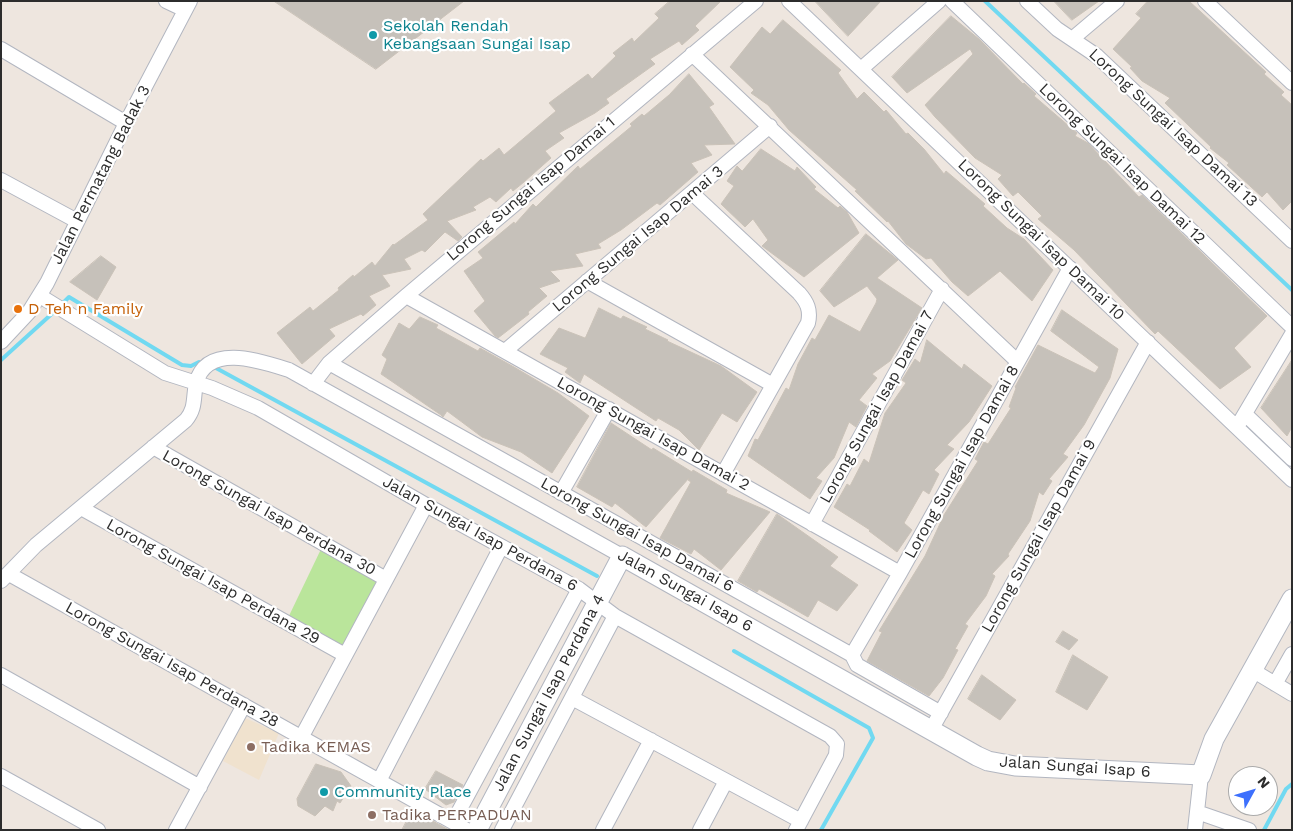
<!DOCTYPE html>
<html>
<head>
<meta charset="utf-8">
<style>
	body { margin:0 }
	#map { position:relative; width:1293px; height:831px; overflow:hidden; background:#eee6df; font-family:"Work Sans",sans-serif }
	canvas { display:block }
	.frame { position:absolute; inset:0; border:2px solid #2c2c2c; pointer-events:none }
	.north { position:absolute; left:1228px; top:766px; width:50px; height:50px; box-sizing:border-box; background:#fff; border:1px solid #ababab; border-radius:50%; rotate:51deg; font-size:14px; font-weight:700; line-height:20px; text-align:center; color:#2c2c2c }
	.north::after { content:''; display:block; margin:auto; width:18px; height:22px; background:#3d70fd; clip-path:polygon(50% 0,100% 100%,50% 72%,0 100%) }
</style>
</head>
<body>
<div id="map">
<canvas width="1293" height="831"></canvas>
<div class="frame"></div>
<div class="north">N</div>
</div>
<script>
const g = document.querySelector('canvas').getContext('2d');
g.lineJoin = 'round';
function fill(path, color) {
  g.fillStyle = color;
  g.fill(path, 'evenodd');
}
function stroke(path, color, width, dash) {
  g.strokeStyle = color;
  g.lineWidth = width;
  g.lineCap = dash ? 'butt' : 'round';
  g.setLineDash(dash || []);
  g.stroke(path);
}
function drawText(font, color, halo, rows, align = 'center') {
  g.font = font + ' "Work Sans",sans-serif';
  g.lineWidth = 4.5;
  g.setLineDash([]);
  g.textBaseline = 'middle';
  g.strokeStyle = halo;
  g.fillStyle = color;
  for (const [text, x, y, turn = 0] of rows) {
    g.save();
    g.translate(x, y);
    g.rotate((+turn || 0) * Math.PI / 180);
    g.textAlign = isNaN(turn) ? turn : align;
    if (halo) g.strokeText(text, 0, 0);
    g.fillText(text, 0, 0);
    g.restore();
  }
}
fill(new Path2D(`
	M245 718 279 733 259 780 223 761Z`), '#f0e2ce');
fill(new Path2D(`
	M322 547 382 581 344 651 287 620Z`), '#bae59b');
stroke(new Path2D(`
	M985 1 1292 290
	M61 305 69 297 182 365 191 366 199 362
	M1 360 56 310
	M216 368 597 576
	M734 651 869 728 873 738 821 830
	M1264 830 1286 789 1292 784`), '#71d9f1', 4);
const building = new Path2D(`
	M274 1H464L376 69Z
	M670 1H721L695 26 699 30 682 45 679 41 650 59 655 64 606 99 609 103 595 113 559 133 564 138 545 151 551 158 524 182 513 191 511 188 496 202 490 197 473 207 476 210 447 221 462 237 458 241 445 232 425 252 422 250 404 259 411 269 382 275 390 286 369 296 376 305 363 316 361 314 329 329 335 336 302 364 277 333 310 307 313 311 339 290 338 288 353 275 354 277 372 262 375 266 393 244 394 245 428 220 423 214 481 159 483 161 499 148 504 155 556 111 549 103 588 74 592 79 616 56 613 53 632 38 634 42 659 18 655 14Z
	M815 1H881L848 36Z
	M1054 1H1099L1072 20Z
	M1148 1H1189L1266 72 1264 74 1284 92 1281 95 1292 105V201L1283 210 1267 192 1262 197 1227 165 1229 163 1210 148 1211 147 1165 103 1170 98 1142 81 1130 68 1132 67 1113 49 1141 18 1136 14Z
	M951 16 979 39 1023 84 1024 83 1036 94 1034 96 1077 133 1075 136 1088 143 1139 197 1142 195 1267 316 1234 348 1251 367 1220 389 1158 331 1155 334 1074 250 1038 219 1042 216 1018 192 1013 196 998 179 1002 175 975 158 935 117 925 105 973 54 970 49 907 93 892 77Z
	M783 20 841 70 838 73 857 99 864 92 884 112 886 110 906 134 908 133 924 149 944 174 946 171 985 204 983 206 1007 228 1024 239 1053 270 1032 301 1000 271 968 296 952 282 931 258 926 259 906 244 888 221 887 222 855 191 857 190 789 130 768 105 751 93 754 90 730 67 762 27 770 34Z
	M689 74 714 104 709 107 735 144 704 145 712 155 691 163 698 172 660 205 657 203 621 230 598 244 601 248 575 254 583 266 550 271 560 281 539 288 547 296 528 312 529 314 498 338 495 336 474 311 485 301 464 271 483 258 478 252 514 222 515 224 533 204 536 207 578 166 580 169 632 126 630 124 642 114 644 116 669 95Z
	M761 149 795 171 797 167 816 187 814 189 838 208 840 206 847 212 859 233 804 277 762 246 768 240 753 219 745 227 721 204 734 186 727 181 737 166 742 171Z
	M866 234 898 260 877 278 922 308 890 361 872 374 877 378 859 400 867 406 856 427 849 422 834 458 816 478 822 481 810 499 748 456 755 439 758 440 786 388 789 390 798 364 812 338 815 340 829 315 860 332 876 303 877 299 867 286 834 307 820 291Z
	M101 256 116 267 97 300 70 282Z
	M599 308 621 319 623 316 647 327 645 329 668 340 667 341 721 366 757 392 737 422 722 413 699 450 679 430 658 418 656 421 584 374 580 383 565 372 568 368 540 354 559 328 585 338Z
	M1062 310 1118 349 1110 378 1084 425 1063 454 1068 457 1049 479 1052 481 1043 495 1039 492 1030 521 1008 554 1009 556 992 574 995 576 986 596 965 624 968 626 955 649 958 650 943 678 929 696 867 661 882 632 879 631 925 556 944 515 978 461 975 459 984 442 988 444 1011 408 1009 407 1016 388 1015 387 1038 345 1095 373 1099 367 1051 331Z
	M420 317 438 325 436 328 478 351 480 348 514 367 558 393 589 416 552 473 521 452 482 437 447 411 443 417 441 415 381 374 387 359 382 355 399 323 409 329Z
	M927 340 962 369 964 364 992 386 969 422 947 445 954 449 934 470 939 474 929 494 923 490 904 523 912 530 897 552 869 531 870 530 834 507 847 484 850 486 864 459 869 463 885 413 906 383 902 380 915 359 920 363Z
	M1292 360V427L1287 436 1261 408Z
	M611 423 652 450 653 448 692 472 693 470 727 490 726 493 770 512 721 570 694 549 691 554 660 538 691 482 688 480 689 478 646 527 615 503 612 507 577 487Z
	M777 514 838 557 830 566 858 585 837 611 818 600 808 617 759 589 757 592 738 581Z
	M1063 631 1078 640 1069 650 1056 642Z
	M1073 655 1108 677 1087 710 1056 692Z
	M982 675 1016 700 1000 720 968 699Z
	M316 764 341 772 351 786 340 803 337 801 333 811 325 806 315 816 298 806 297 799Z
	M436 771 463 785 454 802 446 805 425 789Z
	M413 810 449 830H402Z`);
fill(building, '#c6c1ba');
stroke(building, '#cac2b8', 1);
const street = new Path2D(`
	M166 1 185 10
	M789 1 1292 480
	M952 1 1292 327
	M1027 1 1057 29 1097 56 1292 241
	M1205 1 1292 83
	M1072 39 1117 1
	M1 49 126 123
	M692 54 1017 361
	M861 69 939 1
	M1 180 77 221
	M692 193 799 293C807 302 811 310 808 323L723 474
	M587 281 773 385
	M40 296 165 373 212 388 258 408 426 505 579 589 615 616 830 736 837 744 836 755 796 830
	M406 296 900 573
	M1 342 29 312 47 283 126 123 190 1
	M505 351 770 126
	M329 363 852 655 857 665 941 713
	M313 384 329 363 406 296 756 1
	M1245 414 1292 459
	M1237 427 1292 334
	M153 447 386 579
	M561 493 609 409
	M81 508 345 655
	M812 524 942 289
	M9 574 467 830
	M1 581 36 545 186 420C196 408 193 398 196 383 207 342 261 361 289 370L622 556
	M852 655 900 573 1070 268
	M1252 670 1292 694
	M1 675 200 787
	M1275 684 1292 654
	M572 698 801 821
	M931 730 1148 342
	M301 738 426 505
	M1 776 98 830
	M379 781 501 547
	M1197 812 1249 830
	M453 822 579 589
	M176 830 244 705
	M502 830 615 616
	M603 830 651 740
	M700 830 726 781
	M1195 830 1201 775`);
const secondary = new Path2D(`
	M477 830 622 556 977 756 988 761 1015 766 1201 775 1214 739 1292 599`);
stroke(street, '#b2b6c0', 16);
stroke(secondary, '#b2b6c0', 21);
stroke(street, '#fff', 14);
stroke(secondary, '#fff', 19);
for (const [x, y, r, color] of [
	[373,35,5,"#0f9aa8"],
	[18,309,5,"#e8710a"],
	[251,747,5,"#8d6e63"],
	[324,792,5,"#0f9aa8"],
	[372,815,5,"#8d6e63"]
]) {
  const dot = new Path2D();
  dot.arc(x, y, r, 0, 2 * Math.PI);
  g.fillStyle = color;
  g.fill(dot);
  stroke(dot, '#fff', 2);
}
drawText('16px', '#0d838f', '#fff', [
	["Sekolah Rendah",383,26],
	["Kebangsaan Sungai Isap",383,44],
	["Community Place",334,792]
], 'left');
drawText('16px', '#2c2c2c', '#fff', [
	["Lorong Sungai Isap Damai 13",1173,128,43],
	["Lorong Sungai Isap Damai 12",1122,164,44],
	["Jalan Permatang Badak 3",101,175,-63],
	["Lorong Sungai Isap Damai 1",531,189,-40],
	["Lorong Sungai Isap Damai 3",638,239,-40],
	["Lorong Sungai Isap Damai 10",1041,240,44],
	["Lorong Sungai Isap Damai 7",877,407,-61],
	["Lorong Sungai Isap Damai 2",653,434,29],
	["Lorong Sungai Isap Damai 8",962,462,-61],
	["Lorong Sungai Isap Perdana 30",269,513,29],
	["Jalan Sungai Isap Perdana 6",480,534,29],
	["Lorong Sungai Isap Damai 6",637,535,29],
	["Lorong Sungai Isap Damai 9",1039,536,-61],
	["Lorong Sungai Isap Perdana 29",213,582,29],
	["Jalan Sungai Isap 6",685,591,29],
	["Lorong Sungai Isap Perdana 28",172,665,29],
	["Jalan Sungai Isap Perdana 4",549,693,-62],
	["Jalan Sungai Isap 6",1075,767,4]
]);
drawText('16px', '#c56008', '#fff', [
	["D Teh n Family",28,309]
], 'left');
drawText('16px', '#785e54', '#fff', [
	["Tadika KEMAS",261,747],
	["Tadika PERPADUAN",382,815]
], 'left');
</script>
</body>
</html>
